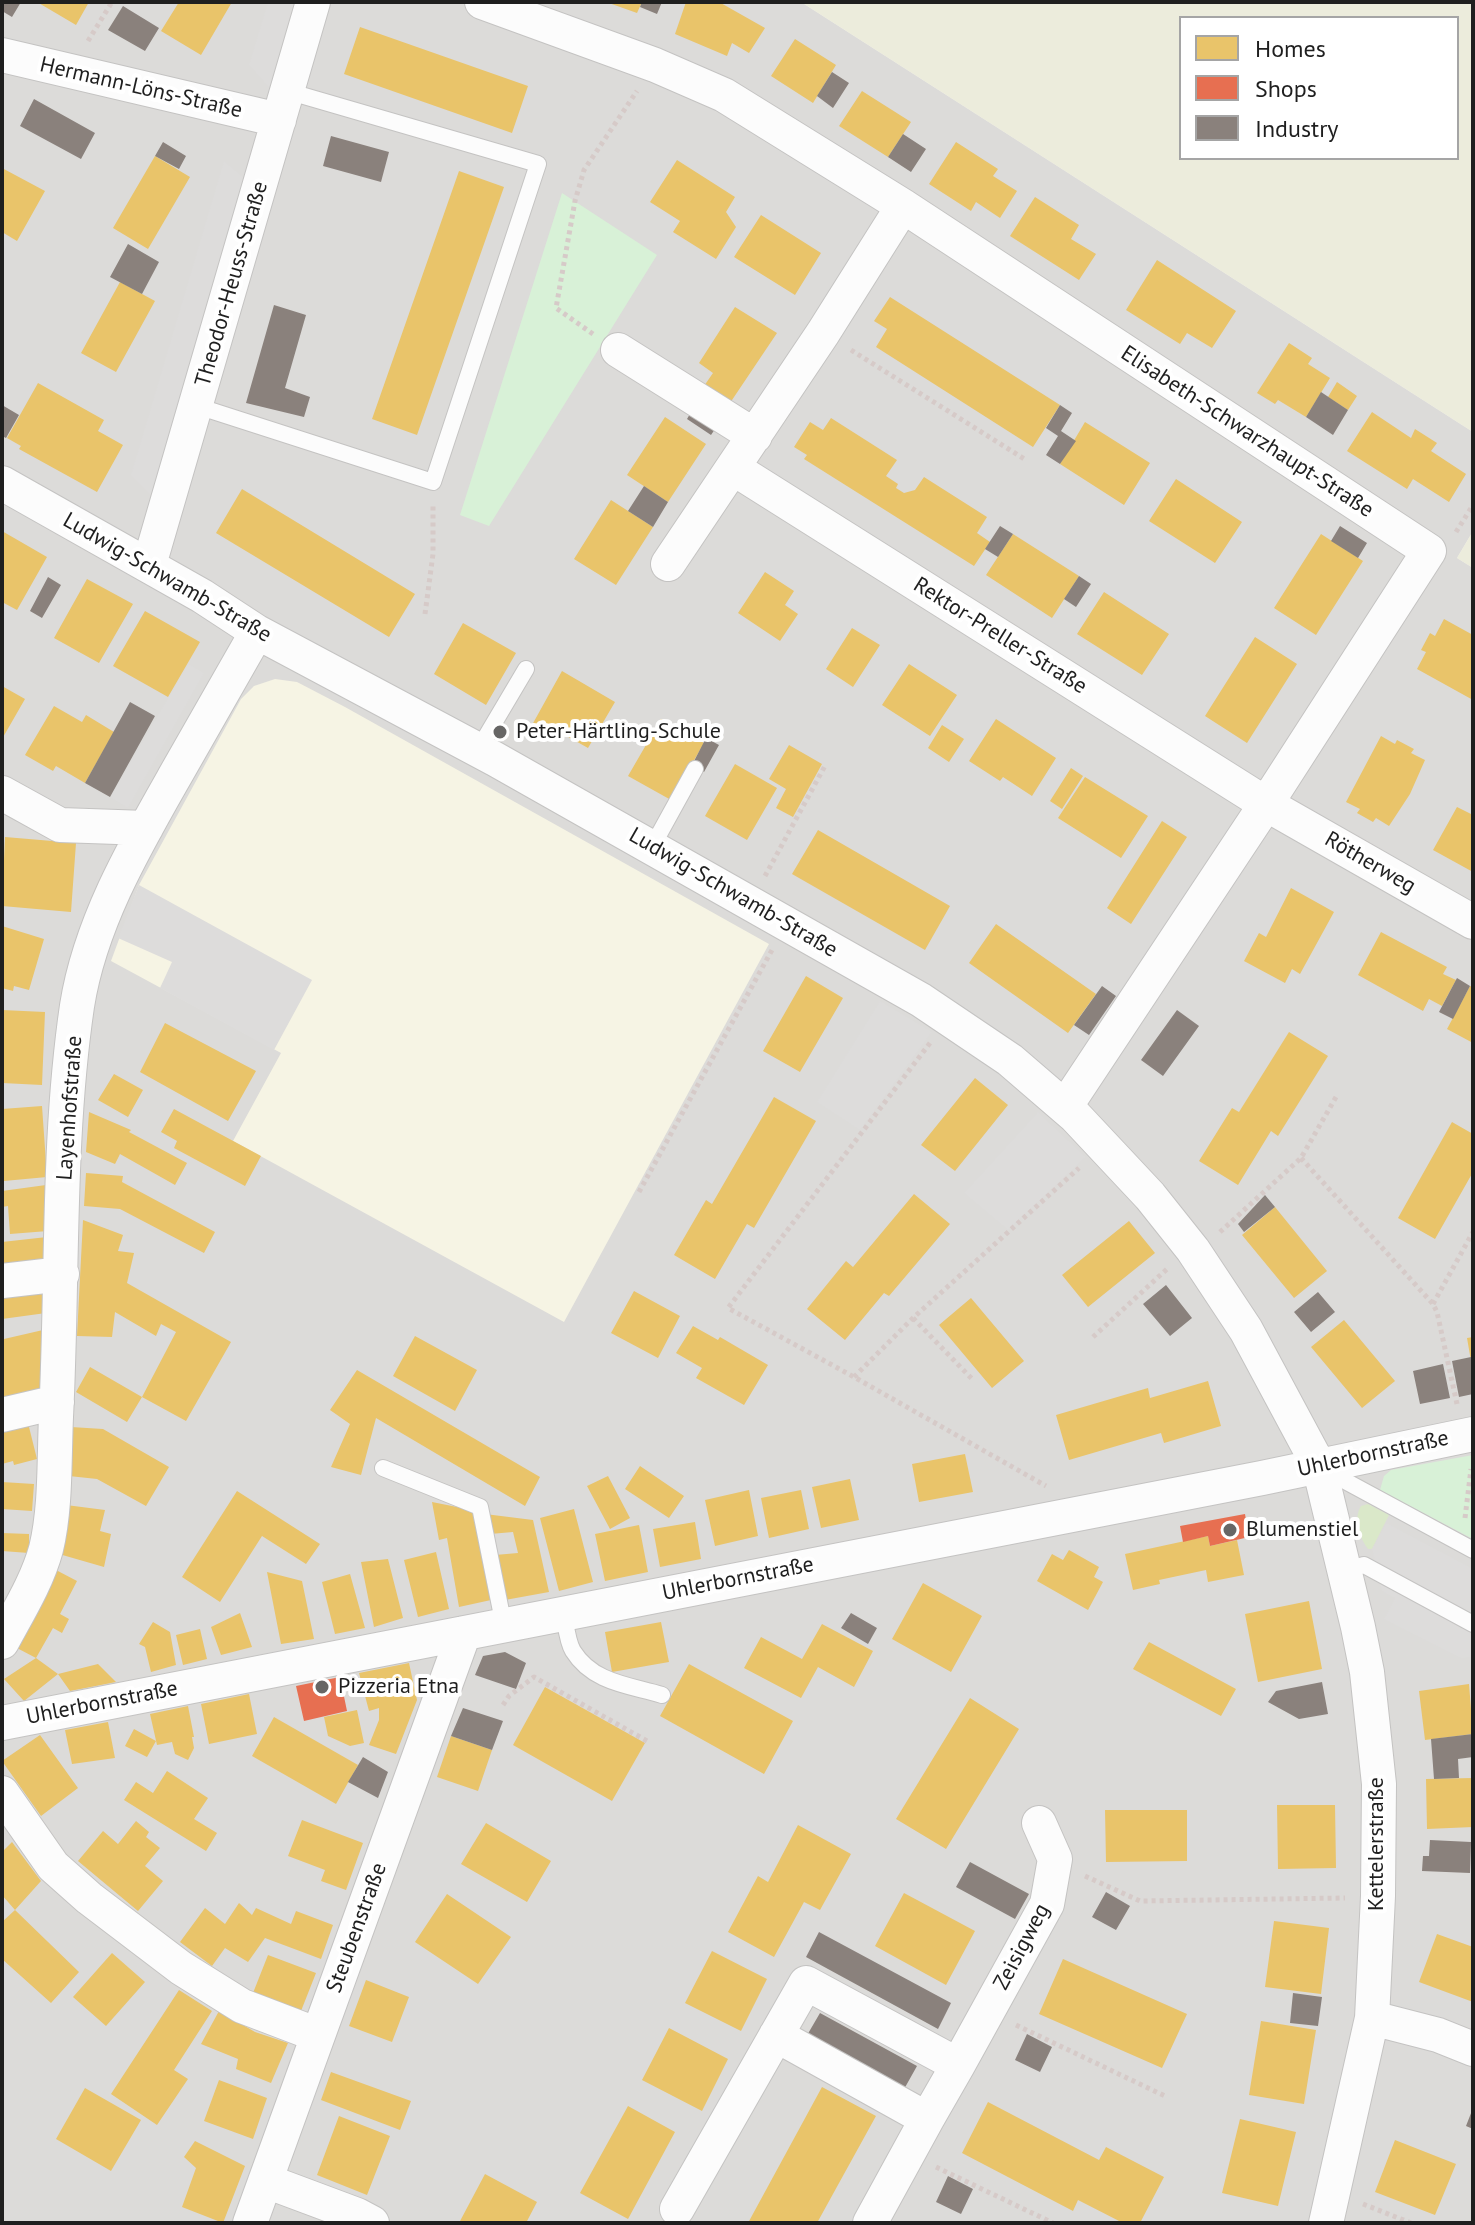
<!DOCTYPE html>
<html>
<head>
<meta charset="utf-8">
<style>
	body { margin:0 }
	#map { position:relative; width:1475px; height:2225px; overflow:hidden; background:#edebe8; font-family:"PT Sans",sans-serif }
	canvas { display:block }
	.frame { position:absolute; inset:0; border:4px solid #1f1f1f; pointer-events:none }
	.legend { position:absolute; left:1179px; top:16px; width:280px; height:144px; box-sizing:border-box; background:#fff; border:2px solid #a5a5a5; margin:0; padding:10px 14px; list-style:none; font-size:24px; color:#1f1f1f }
	.legend li { display:flex; align-items:center; gap:16px; height:40px }
	.legend b { width:40px; border:2px solid #a5a5a5 }
</style>
</head>
<body>
<div id="map">
<canvas width="1475" height="2225"></canvas>
<div class="frame"></div>
<ul class="legend">
<li><b style="height:22px;background:#e9c46a"></b>Homes</li>
<li><b style="height:22px;background:#e76f51"></b>Shops</li>
<li><b style="height:22px;background:#8a817c"></b>Industry</li>
</ul>
</div>
<script>
const g = document.querySelector('canvas').getContext('2d');
g.lineJoin = 'round';
function fill(path, color) {
  g.fillStyle = color;
  g.fill(path, 'evenodd');
}
function stroke(path, color, width, dash) {
  g.strokeStyle = color;
  g.lineWidth = width;
  g.lineCap = dash ? 'butt' : 'round';
  g.setLineDash(dash || []);
  g.stroke(path);
}
function drawText(font, color, halo, rows, align = 'center') {
  g.font = font + ' "PT Sans",sans-serif';
  g.lineWidth = 8;
  g.setLineDash([]);
  g.textBaseline = 'middle';
  g.strokeStyle = halo;
  g.fillStyle = color;
  for (const [text, x, y, turn = 0] of rows) {
    g.save();
    g.translate(x, y);
    g.rotate((+turn || 0) * Math.PI / 180);
    g.textAlign = isNaN(turn) ? turn : align;
    if (halo) g.strokeText(text, 0, 0);
    g.fillText(text, 0, 0);
    g.restore();
  }
}
fill(new Path2D(`
	M2 2H801L1473 432V531L1457 558 1473 568V2223H2Z`), '#dcdbd9');
fill(new Path2D(`
	M275 679 297 682 345 707 769 944 564 1322 233 1141 281 1053 111 961 139 885 241 699 254 686Z`), '#f6f4e4');
fill(new Path2D(`
	M801 2H1473V432ZM1181 18H1457V158H1181Z
	M1473 531V568L1457 558Z`), '#ececdc');
fill(new Path2D(`
	M1368 1504 1389 1515 1372 1549H1368C1359 1537 1353 1519 1361 1506Z`), '#dae8c9');
fill(new Path2D(`
	M562 193 657 255 489 526 460 515Z
	M1473 1455V1539L1380 1490 1384 1476 1391 1470Z`), '#d8f1d7');
fill(new Path2D(`
	M268 2H298L272 91 249 65Z
	M224 161 248 181 155 499 131 475Z
	M188 664 204 673 128 808 110 797Z
	M139 885 312 980 274 1050 160 988 172 962 118 938Z
	M880 1001 932 1032 860 1130 817 1102Z
	M1038 1112 1086 1157 1008 1230 964 1193Z
	M1386 1523 1473 1569V1657L1461 1658 1384 1619 1395 1598 1382 1591 1372 1549Z`), '#dddcdb');
fill(new Path2D(`
	M37 2H89L76 25Z
	M179 2H232L201 55 161 31Z
	M606 2H642L637 13Z
	M686 2H719L765 28 749 53 732 43 727 56 675 34Z
	M360 27 528 86 512 133 344 74Z
	M795 39 836 65 813 103 771 76Z
	M862 91 911 122 888 157 839 126Z
	M956 142 998 169 993 176 1017 191 1000 218 976 202 971 211 929 184Z
	M155 156 190 177 148 249 113 228Z
	M677 160 735 197 726 212 736 227 716 259 673 232 680 221 650 202Z
	M2 168 45 191 17 241 2 232Z
	M459 171 504 187 417 435 372 419Z
	M1035 197 1079 225 1071 239 1096 254 1079 280 1010 236Z
	M761 215 821 253 795 295 734 257Z
	M1157 260 1236 311 1212 348 1187 333 1180 344 1126 310Z
	M120 282 155 301 116 372 81 353Z
	M890 297 1060 405 1033 447 876 347 887 329 874 321Z
	M735 307 777 333 730 403 704 386 713 373 699 363Z
	M1289 343 1312 358 1308 364 1330 378 1306 417 1278 400 1275 404 1257 393Z
	M1337 382 1357 396 1348 410 1328 397Z
	M38 383 104 420 98 431 123 445 97 492 19 449 21 446 7 438Z
	M1372 412 1411 438 1415 429 1437 443 1431 451 1466 474 1449 502 1413 479 1407 489 1347 451Z
	M665 417 706 444 668 502 627 475Z
	M831 418 897 460 886 476 898 484 896 488 904 493 915 490 924 477 987 517 977 533 990 542 974 566 804 459 807 455 794 447 810 422 823 430Z
	M1085 422 1150 463 1124 505 1060 464Z
	M1176 479 1242 522 1215 563 1149 521Z
	M242 489 415 594 389 637 216 533Z
	M611 500 653 527 616 585 574 559Z
	M2 531 47 557 17 610 2 602Z
	M1013 534 1079 576 1052 618 986 575Z
	M1321 534 1363 561 1316 635 1274 608Z
	M765 572 794 591 785 605 798 614 780 641 738 613Z
	M87 579 133 604 99 663 54 638Z
	M1104 592 1169 634 1142 675 1077 634Z
	M145 611 200 642 168 697 113 666Z
	M1444 619 1473 635V700L1417 669 1426 652 1421 650 1430 633 1435 636Z
	M463 623 516 653 486 705 434 674Z
	M852 628 880 645 853 687 826 669Z
	M1255 637 1297 664 1247 743 1205 716Z
	M909 664 957 695 930 736 882 705Z
	M562 671 615 702 588 748 563 734 560 741 532 725Z
	M2 686 25 699 2 739Z
	M54 706 82 722 86 715 114 732 85 783 56 766 53 771 25 755Z
	M661 719 704 743 671 800 628 776Z
	M996 719 1056 758 1032 796 1003 777 1000 781 969 761Z
	M942 725 964 739 949 762 928 748Z
	M1381 736 1395 744 1397 740 1414 749 1411 753 1425 760 1410 794 1389 826 1376 818 1373 822 1357 813 1360 809 1346 802Z
	M789 745 822 764 793 817 776 808 786 789 769 779Z
	M735 764 777 788 747 840 705 816Z
	M1071 768 1083 776 1062 809 1050 801Z
	M1085 777 1148 816 1121 858 1058 818Z
	M1457 807 1473 815V872L1433 850Z
	M1162 821 1187 837 1131 924 1107 908Z
	M818 830 950 906 925 950 792 874Z
	M5 837 76 843 71 912 2 906Z
	M1291 888 1334 912 1300 974 1292 969 1285 983 1244 961 1259 933 1266 937Z
	M996 924 1096 994 1068 1033 969 963Z
	M2 926 44 939 29 990 14 986 13 991 2 988Z
	M1381 932 1447 967 1443 974 1456 980 1442 1006 1429 999 1423 1011 1358 975Z
	M806 976 843 998 800 1072 763 1051Z
	M1470 986 1473 987V1043L1447 1029Z
	M2 1010 45 1012 42 1085 2 1083Z
	M165 1023 256 1071 228 1121 140 1072Z
	M1289 1032 1328 1056 1278 1136 1271 1131 1238 1185 1199 1161 1232 1108 1239 1112Z
	M114 1074 143 1090 128 1117 98 1100Z
	M975 1078 1008 1105 955 1171 921 1145Z
	M774 1097 816 1121 754 1228 747 1224 715 1279 674 1255 706 1200 712 1204Z
	M42 1106 47 1177 4 1181 2 1171V1109Z
	M174 1109 261 1156 245 1186 174 1148 177 1141 161 1132Z
	M89 1112 131 1130 129 1132 187 1163 175 1185 120 1154 115 1164 86 1152Z
	M1452 1122 1473 1134V1172L1435 1239 1398 1218Z
	M86 1173 123 1176 122 1182 215 1232 204 1253 120 1209 84 1206Z
	M46 1185 48 1231 10 1234 8 1206 2 1207V1191Z
	M914 1194 950 1224 889 1296 884 1293 845 1340 807 1309 846 1261 853 1267Z
	M1275 1207 1327 1271 1294 1298 1242 1235Z
	M83 1220 123 1235 118 1251 134 1253 127 1283 231 1342 186 1421 142 1397 176 1332 161 1324 156 1336 115 1312 112 1337 77 1336Z
	M1129 1221 1155 1253 1088 1307 1062 1275Z
	M47 1237V1262L2 1267V1242Z
	M47 1288 46 1313 2 1319V1294Z
	M634 1291 680 1316 658 1358 611 1333Z
	M971 1298 1024 1361 992 1388 939 1325Z
	M1344 1320 1395 1381 1362 1408 1311 1347Z
	M693 1326 718 1340 720 1337 768 1365 744 1405 696 1378 702 1368 676 1353Z
	M43 1330 40 1393 2 1402 4 1339Z
	M415 1336 477 1370 455 1411 393 1376Z
	M1473 1337V1361H1471L1467 1338Z
	M90 1367 142 1397 127 1422 76 1392Z
	M357 1370 540 1477 525 1506 376 1418 361 1475 331 1467 350 1424 330 1410Z
	M1208 1381 1221 1426 1164 1443 1161 1433 1069 1460 1056 1415 1148 1388 1150 1398Z
	M28 1423 37 1459 14 1465 13 1461 2 1464V1429Z
	M71 1427 103 1429 169 1467 146 1506 97 1479 69 1476Z
	M965 1454 973 1492 919 1502 912 1464Z
	M640 1466 684 1496 669 1518 625 1489Z
	M608 1476 630 1518 610 1529 587 1486Z
	M850 1479 859 1520 821 1528 812 1487Z
	M2 1482 34 1484 32 1511 2 1509Z
	M749 1490 758 1536 715 1546 705 1500Z
	M801 1490 809 1529 769 1538 761 1498Z
	M237 1491 320 1544 306 1564 262 1536 220 1602 182 1577Z
	M432 1502 472 1510 491 1600 459 1607 447 1538 439 1540Z
	M66 1505 105 1510 100 1531 111 1534 104 1567 59 1554Z
	M574 1509 593 1582 559 1591 540 1518Z
	M485 1514 533 1520 549 1592 505 1600 495 1555 518 1553 513 1532 490 1534Z
	M695 1522 701 1559 660 1567 653 1529Z
	M639 1525 648 1572 605 1581 595 1534Z
	M2 1533 29 1534V1553L2 1551Z
	M1208 1536 1210 1546 1237 1540 1244 1575 1208 1582 1206 1570 1159 1580 1160 1584 1133 1590 1125 1554Z
	M1069 1550 1099 1567 1094 1577 1103 1582 1088 1610 1037 1581 1052 1554 1063 1560Z
	M436 1552 449 1609 418 1617 404 1560Z
	M388 1559 403 1618 374 1627 361 1562Z
	M56 1570 77 1581 60 1614 69 1619 62 1633 53 1628 36 1658 15 1647Z
	M267 1572 302 1581 314 1639 281 1644Z
	M350 1574 365 1628 335 1634 322 1582Z
	M923 1583 982 1616 951 1672 892 1639Z
	M1309 1601 1322 1669 1258 1682 1245 1614Z
	M240 1613 252 1647 221 1655 211 1627Z
	M153 1622 170 1632 176 1665 151 1672 145 1647 139 1644Z
	M661 1622 669 1662 612 1672 605 1632Z
	M822 1624 873 1651 854 1687 818 1667 801 1698 744 1668 761 1637 802 1659Z
	M200 1629 207 1659 183 1665 176 1635Z
	M1149 1642 1236 1689 1221 1716 1133 1669Z
	M36 1658 58 1674 98 1664 116 1682 70 1691 58 1674 24 1701 4 1679Z
	M409 1663 417 1700 396 1754 369 1745 379 1720V1708L369 1711 359 1673Z
	M689 1664 793 1721 764 1774 660 1716Z
	M1469 1684 1473 1734 1425 1740 1419 1691Z
	M545 1687 645 1743 612 1801 513 1745Z
	M249 1694 257 1734 209 1744 201 1704Z
	M970 1698 1019 1729 946 1849 896 1819Z
	M188 1706 194 1737H192L194 1748 188 1760 175 1754 172 1742 157 1745 150 1714Z
	M357 1710 364 1743 350 1746 328 1736 324 1717Z
	M274 1717 358 1765 336 1804 252 1756Z
	M108 1722 115 1758 72 1764 65 1730Z
	M134 1729 156 1741 147 1757 125 1746Z
	M40 1735 78 1788 41 1816 2 1761Z
	M451 1736 492 1750 478 1791 437 1777Z
	M167 1771 208 1798 194 1819 217 1833 206 1851 124 1800 136 1782 153 1793Z
	M1473 1778V1827L1427 1829 1426 1779Z
	M1277 1805H1335L1336 1868 1278 1869Z
	M1105 1810H1187V1861L1106 1862Z
	M302 1820 363 1843 346 1890 321 1881 325 1870 288 1856Z
	M136 1821 149 1832 146 1837 160 1848 145 1866 163 1881 138 1911 78 1861 103 1831 118 1844Z
	M486 1823 551 1861 527 1902 461 1864Z
	M798 1825 851 1854 820 1910 804 1902 774 1957 728 1932 758 1876 768 1882Z
	M12 1842 41 1881 15 1910 2 1895V1852Z
	M904 1893 975 1931 946 1985 875 1946Z
	M447 1894 511 1937 478 1984 415 1942Z
	M239 1903 252 1915 256 1908 291 1924 296 1911 333 1925 321 1959 265 1938 248 1962 225 1948 212 1966 180 1942 205 1908 225 1924Z
	M15 1910 79 1972 51 2003 2 1959V1922Z
	M1274 1921 1329 1928 1321 1994 1265 1987Z
	M1437 1934 1473 1947V2002L1419 1982Z
	M712 1951 767 1979 741 2031 685 2003Z
	M112 1953 145 1982 106 2026 73 1997Z
	M268 1955 316 1973 301 2011 253 1993Z
	M1063 1959 1187 2014 1162 2068 1039 2014Z
	M366 1980 409 1997 392 2042 349 2026Z
	M179 1990 212 2011 174 2070 188 2079 157 2125 111 2094Z
	M219 2011 255 2032 288 2043 271 2083 236 2069 238 2059 201 2044Z
	M1261 2021 1316 2030 1304 2104 1249 2095Z
	M669 2028 728 2059 702 2111 642 2080Z
	M331 2072 411 2101 400 2130 321 2100Z
	M219 2080 267 2098 253 2139 204 2121Z
	M822 2087 876 2116 844 2174 817 2223H748Z
	M85 2088 141 2120 111 2171 56 2139Z
	M988 2102 1099 2160 1106 2147 1164 2177 1140 2223H1123L1078 2200 1073 2211 962 2153Z
	M628 2106 675 2132 628 2219 580 2193Z
	M339 2116 390 2136 367 2195 317 2175Z
	M1240 2119 1296 2132 1278 2206 1222 2193Z
	M1395 2140 1456 2164 1435 2215 1375 2192Z
	M195 2141 245 2166 223 2223 182 2207 196 2168 184 2157Z
	M485 2174 537 2202 526 2223H459Z`), '#e9c46a');
fill(new Path2D(`
	M1245 1514 1249 1537 1210 1546 1208 1536 1183 1542 1180 1526Z
	M340 1677 347 1711 304 1721 296 1686Z`), '#e76f51');
fill(new Path2D(`
	M2 2H21L12 17 2 11Z
	M642 2H662L657 14 640 7Z
	M123 6 159 28 145 51 108 30Z
	M832 72 849 83 833 108 817 96Z
	M34 99 95 133 81 159 20 126Z
	M903 134 926 149 911 172 888 157Z
	M331 136 389 152 381 182 323 166Z
	M163 142 186 156 179 169 155 156Z
	M128 244 159 262 142 294 110 277Z
	M274 305 306 315 285 388 310 397 304 417 246 403Z
	M1321 392 1348 410 1333 435 1306 417Z
	M2 405 19 415 6 438 2 436Z
	M1060 405 1072 413 1061 431 1076 441 1060 464 1046 455 1058 436 1046 428Z
	M694 407 719 423 711 435 687 419Z
	M644 486 668 502 653 527 628 511Z
	M1000 526 1013 534 998 557 985 549Z
	M1340 526 1367 543 1358 558 1331 541Z
	M1079 576 1091 584 1076 607 1064 599Z
	M48 577 61 585 42 618 30 611Z
	M130 702 155 716 110 797 85 783Z
	M706 738 719 745 704 772 692 765Z
	M1457 978 1470 986 1453 1019 1439 1012Z
	M1102 986 1116 996 1089 1035 1074 1025Z
	M1177 1010 1199 1026 1163 1076 1141 1060Z
	M1265 1195 1275 1207 1244 1232 1238 1224Z
	M1166 1285 1192 1318 1170 1336 1143 1304Z
	M1318 1292 1335 1312 1311 1332 1294 1312Z
	M1471 1357 1473 1394 1459 1397 1452 1361Z
	M1443 1364 1450 1398 1420 1404 1413 1371Z
	M851 1613 877 1628 868 1644 841 1628Z
	M505 1652 526 1663 516 1689 475 1675 483 1656Z
	M1322 1682 1328 1714 1299 1719 1268 1702 1276 1691Z
	M463 1708 503 1721 492 1750 451 1736Z
	M1473 1734V1757L1458 1759 1459 1778 1434 1779 1431 1739Z
	M363 1757 388 1772 378 1798 348 1782Z
	M1430 1840 1471 1842 1470 1873 1422 1871 1423 1856H1429Z
	M970 1862 1029 1894 1015 1919 956 1887Z
	M1106 1892 1130 1906 1116 1930 1092 1917Z
	M819 1932 951 2003 938 2029 806 1957Z
	M1293 1993 1322 1997 1318 2026 1290 2023Z
	M820 2013 917 2066 903 2091 806 2037Z
	M1027 2034 1052 2047 1040 2072 1015 2060Z
	M1473 2108V2129L1466 2126Z
	M948 2176 973 2189 961 2214 936 2202Z`), '#8a817c');
const lane = new Path2D(`
	M197 406 433 482 538 164 287 91
	M478 750 526 669
	M652 847 695 769
	M383 1468 480 1507 504 1626
	M1323 1469 1473 1550
	M1345 1570 1364 1565 1473 1624
	M564 1614C566 1625 567 1641 573 1651 593 1683 629 1685 662 1695`);
const street = new Path2D(`
	M482 2 655 65 724 95 903 206 1429 551 1266 804 1065 1107
	M2 55 279 120
	M618 350 755 436
	M733 468 1266 804 1473 922
	M2 483 202 596 257 632 495 759 921 1000 1010 1060 1075 1116 1150 1196 1193 1250 1246 1330 1319 1466 1358 1627 1367 1672 1379 1784 1378 1896 1372 2018 1326 2223
	M668 564 823 333 903 206
	M149 565 313 2
	M2 793 60 825 146 828
	M2 1281 62 1274
	M2 1415 57 1402
	M2 1642C18 1612 37 1582 46 1549 56 1508 54 1460 56 1417 63 1280 57 1142 77 1006 90 923 135 846 176 774 203 727 230 680 257 632
	M2 1723 1262 1478 1473 1434
	M2 1793 53 1866 89 1898 181 1968 242 2006 318 2035
	M1372 2018 1438 2035 1473 2049
	M958 2065 1047 1904 1055 1859 1039 1823
	M266 2181 357 2215 372 2223
	M677 2209 806 1983 958 2065 927 2119 776 2035
	M250 2223 464 1633
	M870 2223 927 2119`);
stroke(lane, '#c4c3c2', 18);
stroke(street, '#c4c3c2', 36);
stroke(new Path2D(`
	M88 41 112 2
	M2 267H3
	M593 334 556 308 575 201 584 170 637 91
	M851 350 1026 460
	M1456 532 1473 505
	M425 614 433 554V503
	M765 876 826 764
	M930 1043 728 1308 854 1377 1046 1486
	M1301 1158 1433 1304 1437 1312 1457 1404
	M639 1192 772 950
	M1220 1232 1301 1158 1336 1097
	M1433 1304 1473 1232
	M913 1318 973 1380
	M1093 1337 1167 1269
	M854 1377 913 1318 1079 1168
	M1465 1518 1471 1469
	M503 1705 509 1696 534 1677 647 1741
	M1085 1876 1140 1901 1345 1898
	M1016 2025 1167 2097
	M936 2167 1053 2223
	M1363 2204 1411 2223`), '#d6cac8', 5, [4, 4]);
stroke(lane, '#fcfcfc', 16);
stroke(street, '#fcfcfc', 34);
for (const [x, y, r, color] of [
	[500,732,8,"#676665"],
	[1230,1530,8,"#676665"],
	[322,1687,8,"#676665"]
]) {
  const dot = new Path2D();
  dot.arc(x, y, r, 0, 2 * Math.PI);
  g.fillStyle = color;
  g.fill(dot);
  stroke(dot, '#fff', 3);
}
drawText('22px', '#1f1f1f', '#fff', [
	["Hermann-Löns-Straße",141,88,13],
	["Theodor-Heuss-Straße",232,284,-74],
	["Elisabeth-Schwarzhaupt-Straße",1247,432,33],
	["Ludwig-Schwamb-Straße",167,578,30],
	["Rektor-Preller-Straße",1000,636,32],
	["Rötherweg",1370,863,30],
	["Ludwig-Schwamb-Straße",733,893,30],
	["Layenhofstraße",70,1108,-86],
	["Uhlerbornstraße",1373,1454,-12],
	["Uhlerbornstraße",738,1579,-11],
	["Uhlerbornstraße",102,1703,-11],
	["Kettelerstraße",1377,1844,-90],
	["Steubenstraße",357,1928,-70],
	["Zeisigweg",1022,1947,-62]
]);
drawText('22px', '#1f1f1f', '#fff', [
	["Peter-Härtling-Schule",516,732],
	["Blumenstiel",1246,1530],
	["Pizzeria Etna",338,1687]
], 'left');
</script>
</body>
</html>
